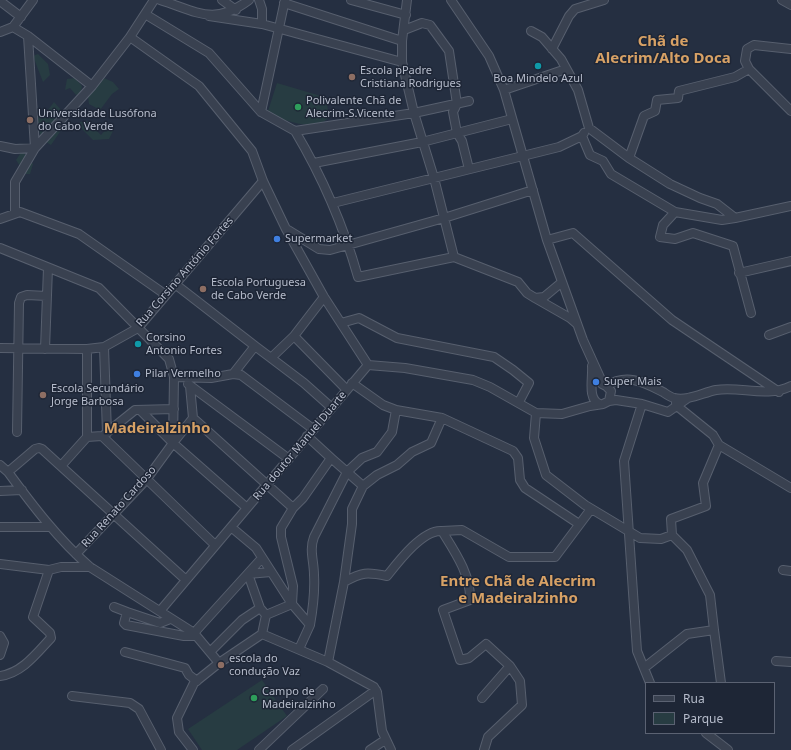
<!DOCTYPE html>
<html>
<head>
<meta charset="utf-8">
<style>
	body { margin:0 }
	#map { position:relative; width:791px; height:750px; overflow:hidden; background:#252f41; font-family:"Noto Sans",sans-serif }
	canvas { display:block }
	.legend { position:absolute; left:645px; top:682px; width:130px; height:52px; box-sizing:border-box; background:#1e2636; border:1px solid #5b6272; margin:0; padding:5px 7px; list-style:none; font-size:12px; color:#b6bccb }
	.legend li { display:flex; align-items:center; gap:8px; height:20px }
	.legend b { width:20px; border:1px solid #5b6272 }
</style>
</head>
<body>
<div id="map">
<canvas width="791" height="750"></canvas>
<ul class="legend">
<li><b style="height:5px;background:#394150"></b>Rua</li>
<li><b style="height:11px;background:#273c42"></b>Parque</li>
</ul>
</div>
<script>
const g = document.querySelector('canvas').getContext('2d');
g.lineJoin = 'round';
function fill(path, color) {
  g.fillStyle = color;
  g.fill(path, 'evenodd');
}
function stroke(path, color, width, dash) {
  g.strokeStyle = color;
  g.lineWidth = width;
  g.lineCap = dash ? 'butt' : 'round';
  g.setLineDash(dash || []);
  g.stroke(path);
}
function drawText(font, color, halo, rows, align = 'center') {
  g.font = font + ' "Noto Sans",sans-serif';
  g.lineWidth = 3;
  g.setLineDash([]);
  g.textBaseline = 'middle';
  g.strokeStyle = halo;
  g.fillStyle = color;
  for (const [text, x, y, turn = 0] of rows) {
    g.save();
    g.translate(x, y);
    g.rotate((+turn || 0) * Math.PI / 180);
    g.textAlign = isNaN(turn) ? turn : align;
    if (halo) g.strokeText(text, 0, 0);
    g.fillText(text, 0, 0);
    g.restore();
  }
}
fill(new Path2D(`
	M38 54 48 64 50 75 43 82 33 56Z
	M75 78 82 86 81 93 76 95 70 88 65 90 67 79Z
	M104 78 113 82 119 89 112 94 100 110 89 104 88 97Z
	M277 83 321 96V100L327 104 329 117C315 134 284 119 267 114Z
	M54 102 62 111 57 117 62 129 51 145 41 139C40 130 36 123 36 114L47 118 48 110Z
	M87 121 101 135 108 127 113 131 109 139 93 140 80 127V122Z
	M22 151 33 164 30 174H25L16 160Z
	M262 680 287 716 237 750H202L188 729Z`), '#273c42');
const minor = new Path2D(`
	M160 0C198 12 214 26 249 0
	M222 0 236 10
	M259 0 262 9V24
	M351 0 406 15
	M407 0 402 41V62L414 113 434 178 454 257
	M451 0 489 56 504 90 547 240 583 340 603 384
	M782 0 791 5
	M0 1 21 17
	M284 3 402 41
	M145 14 209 53 261 112 295 131
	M209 16 262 24 402 62
	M13 27 28 36 92 86
	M404 30 422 23 430 25 449 51 457 104 453 112 457 133 462 141 469 169
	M531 31 542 37 561 59 578 90 589 128 629 158 670 184 700 198 717 204 735 218 791 206
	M0 32 13 27 33 0
	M130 37 199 86 252 151 263 181 286 229 324 297 368 365
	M552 49 569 16 575 9 604 0
	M791 49 754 45 747 49 745 61 749 69 791 111
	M504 90 566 69
	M469 101 414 113 295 131C323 178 343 224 358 277L454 257 518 282 527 293 535 298 544 297 562 282
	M261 112 285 0
	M584 133 582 136 590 155 603 161 611 174 675 212 722 220 735 218
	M0 146 15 149 35 148 28 36
	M629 158 644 116 655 111 657 100 678 98 679 91 735 77 749 69
	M314 163 422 142 512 119
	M333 203 559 147 582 136
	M15 212V182L35 148 92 86 130 37 154 0
	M675 212 663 225 660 237 675 239 693 233 733 246 751 313
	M0 219 20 212 79 234 166 295
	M288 230 319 249 330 250 444 218 533 190
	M547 240 573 233 672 320 779 392
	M0 248 99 288 169 359 174 377 173 443 146 480 76 554
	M739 273 791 261
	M175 284 255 346
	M324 297 294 336 347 390
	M535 298 570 318 577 324
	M341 323 359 318 397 338 494 357 513 370 529 383 519 402
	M769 335 791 327
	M104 347 107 433
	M0 348 87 349 104 347 138 328 263 181
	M45 349 48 268
	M271 358 304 383 332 408
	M368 365 405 368 473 380 490 387 536 413 562 414 590 406 603 404 609 401 616 400 642 404 668 412 688 398
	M592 366C593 378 587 400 600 404
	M233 374 255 346 271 358 294 336
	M174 377 211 378 233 374 241 375 313 429
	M352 383 383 405 396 410 442 418 513 451 518 458 520 480 525 488 579 524
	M188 384 289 459
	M602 384 606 386 611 391 609 401
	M190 386 193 418 293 508 281 528V537L293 586 292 604 266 615
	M606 386C627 373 643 382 663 392 666 394 670 397 674 398 688 401 702 393 716 390 741 386 766 398 791 386
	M676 403 677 406 713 435 719 445 791 488
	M642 404 624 461 637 651 650 683
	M141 411 173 443 247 508
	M536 413 534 438 546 475 585 505 640 538 661 539 672 535 687 550 710 595 714 630 687 634 644 668
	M17 432 19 303 21 297 27 295 47 296
	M105 434 135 410 174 409
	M87 437V349
	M173 443 193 418
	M0 465 8 472C33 506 58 539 90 567L194 633 219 663 194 683 177 718 179 732 193 750
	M61 466 87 437 102 436 215 545
	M8 472 35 449 39 448 42 449 186 580
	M363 486 377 475 397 465 412 452 431 443 442 418
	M0 491 22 490
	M293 508 303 498 331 458 307 436
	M0 527H49
	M231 527 256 548 292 604 310 625 299 649
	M672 535 671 519 706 506 703 483 719 445
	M0 564 49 570 61 567H90
	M783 570 791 571
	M344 582C362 572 367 572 387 576 398 562 423 529 442 531
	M114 607 127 612 124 623 126 625 184 636H196
	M160 611 368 365
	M127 612 160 623 170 619
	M310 625C313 608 315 592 314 575 314 561 309 550 314 537L347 472 362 458 377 452 392 432 396 410
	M714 630 721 683
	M194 633 262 558
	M262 634 266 615 260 608 248 574 271 572
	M0 636 4 643 0 655
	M125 652 185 668 189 675 197 681
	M210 652 242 620 260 608
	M776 661 791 662
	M328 662 344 582 352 524V509L363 486 331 458
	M219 663 262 634 328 662 374 687 377 692 382 731 391 750
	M0 676C22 673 36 654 51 638L50 633 33 617 49 570
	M72 696 130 703 139 709 161 750
	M482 698 510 666
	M706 733 728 750
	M259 750 323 689
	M292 750 376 690
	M370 750 385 740
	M484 750 488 737 522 705 520 681 510 666 486 644 469 658 460 660 443 610 470 600C471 575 455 552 442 531L462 530 509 557H555L591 509`);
stroke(minor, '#575f6e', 10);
stroke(minor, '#394150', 8);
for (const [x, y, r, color] of [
	[538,66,4,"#0f9aa8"],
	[352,77,4,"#8d6e63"],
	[298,107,4,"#2e9e5b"],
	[30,120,4,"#8d6e63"],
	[277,239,4,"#3f7fe0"],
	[203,289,4,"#8d6e63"],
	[138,344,4,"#0f9aa8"],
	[137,374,4,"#3f7fe0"],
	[596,382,4,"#3f7fe0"],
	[43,395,4,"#8d6e63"],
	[221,665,4,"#8d6e63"],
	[254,698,4,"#2e9e5b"]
]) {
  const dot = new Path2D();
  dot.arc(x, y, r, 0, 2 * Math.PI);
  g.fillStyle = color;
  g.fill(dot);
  stroke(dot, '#1e2636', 1.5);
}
drawText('11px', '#b6bccb', '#1e2636', [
	["Escola pPadre",360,71],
	["Cristiana Rodrigues",360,84],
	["Boa Mindelo Azul",538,79,"center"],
	["Polivalente Chã de",306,101],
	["Alecrim-S.Vicente",306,114],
	["Universidade Lusófona",38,114],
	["do Cabo Verde",38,127],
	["Supermarket",285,239],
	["Escola Portuguesa",211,283],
	["de Cabo Verde",211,296],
	["Corsino",146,338],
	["Antonio Fortes",146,351],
	["Pilar Vermelho",145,374],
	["Super Mais",604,382],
	["Escola Secundário",51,389],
	["Jorge Barbosa",51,402],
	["escola do",229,659],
	["condução Vaz",229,672],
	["Campo de",262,692],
	["Madeiralzinho",262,705]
], 'left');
drawText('11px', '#b6bccb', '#1e2636', [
	["Rua Corsino António Fortes",185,272,-49],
	["Rua doutor Manuel Duarte",300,446,-50],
	["Rua Renato Cardoso",119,507,-48]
]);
drawText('bold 15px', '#d7a165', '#1e2636', [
	["Chã de",663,42],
	["Alecrim/Alto Doca",663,59],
	["Madeiralzinho",157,429],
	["Entre Chã de Alecrim",518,582],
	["e Madeiralzinho",518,599]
]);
</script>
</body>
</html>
